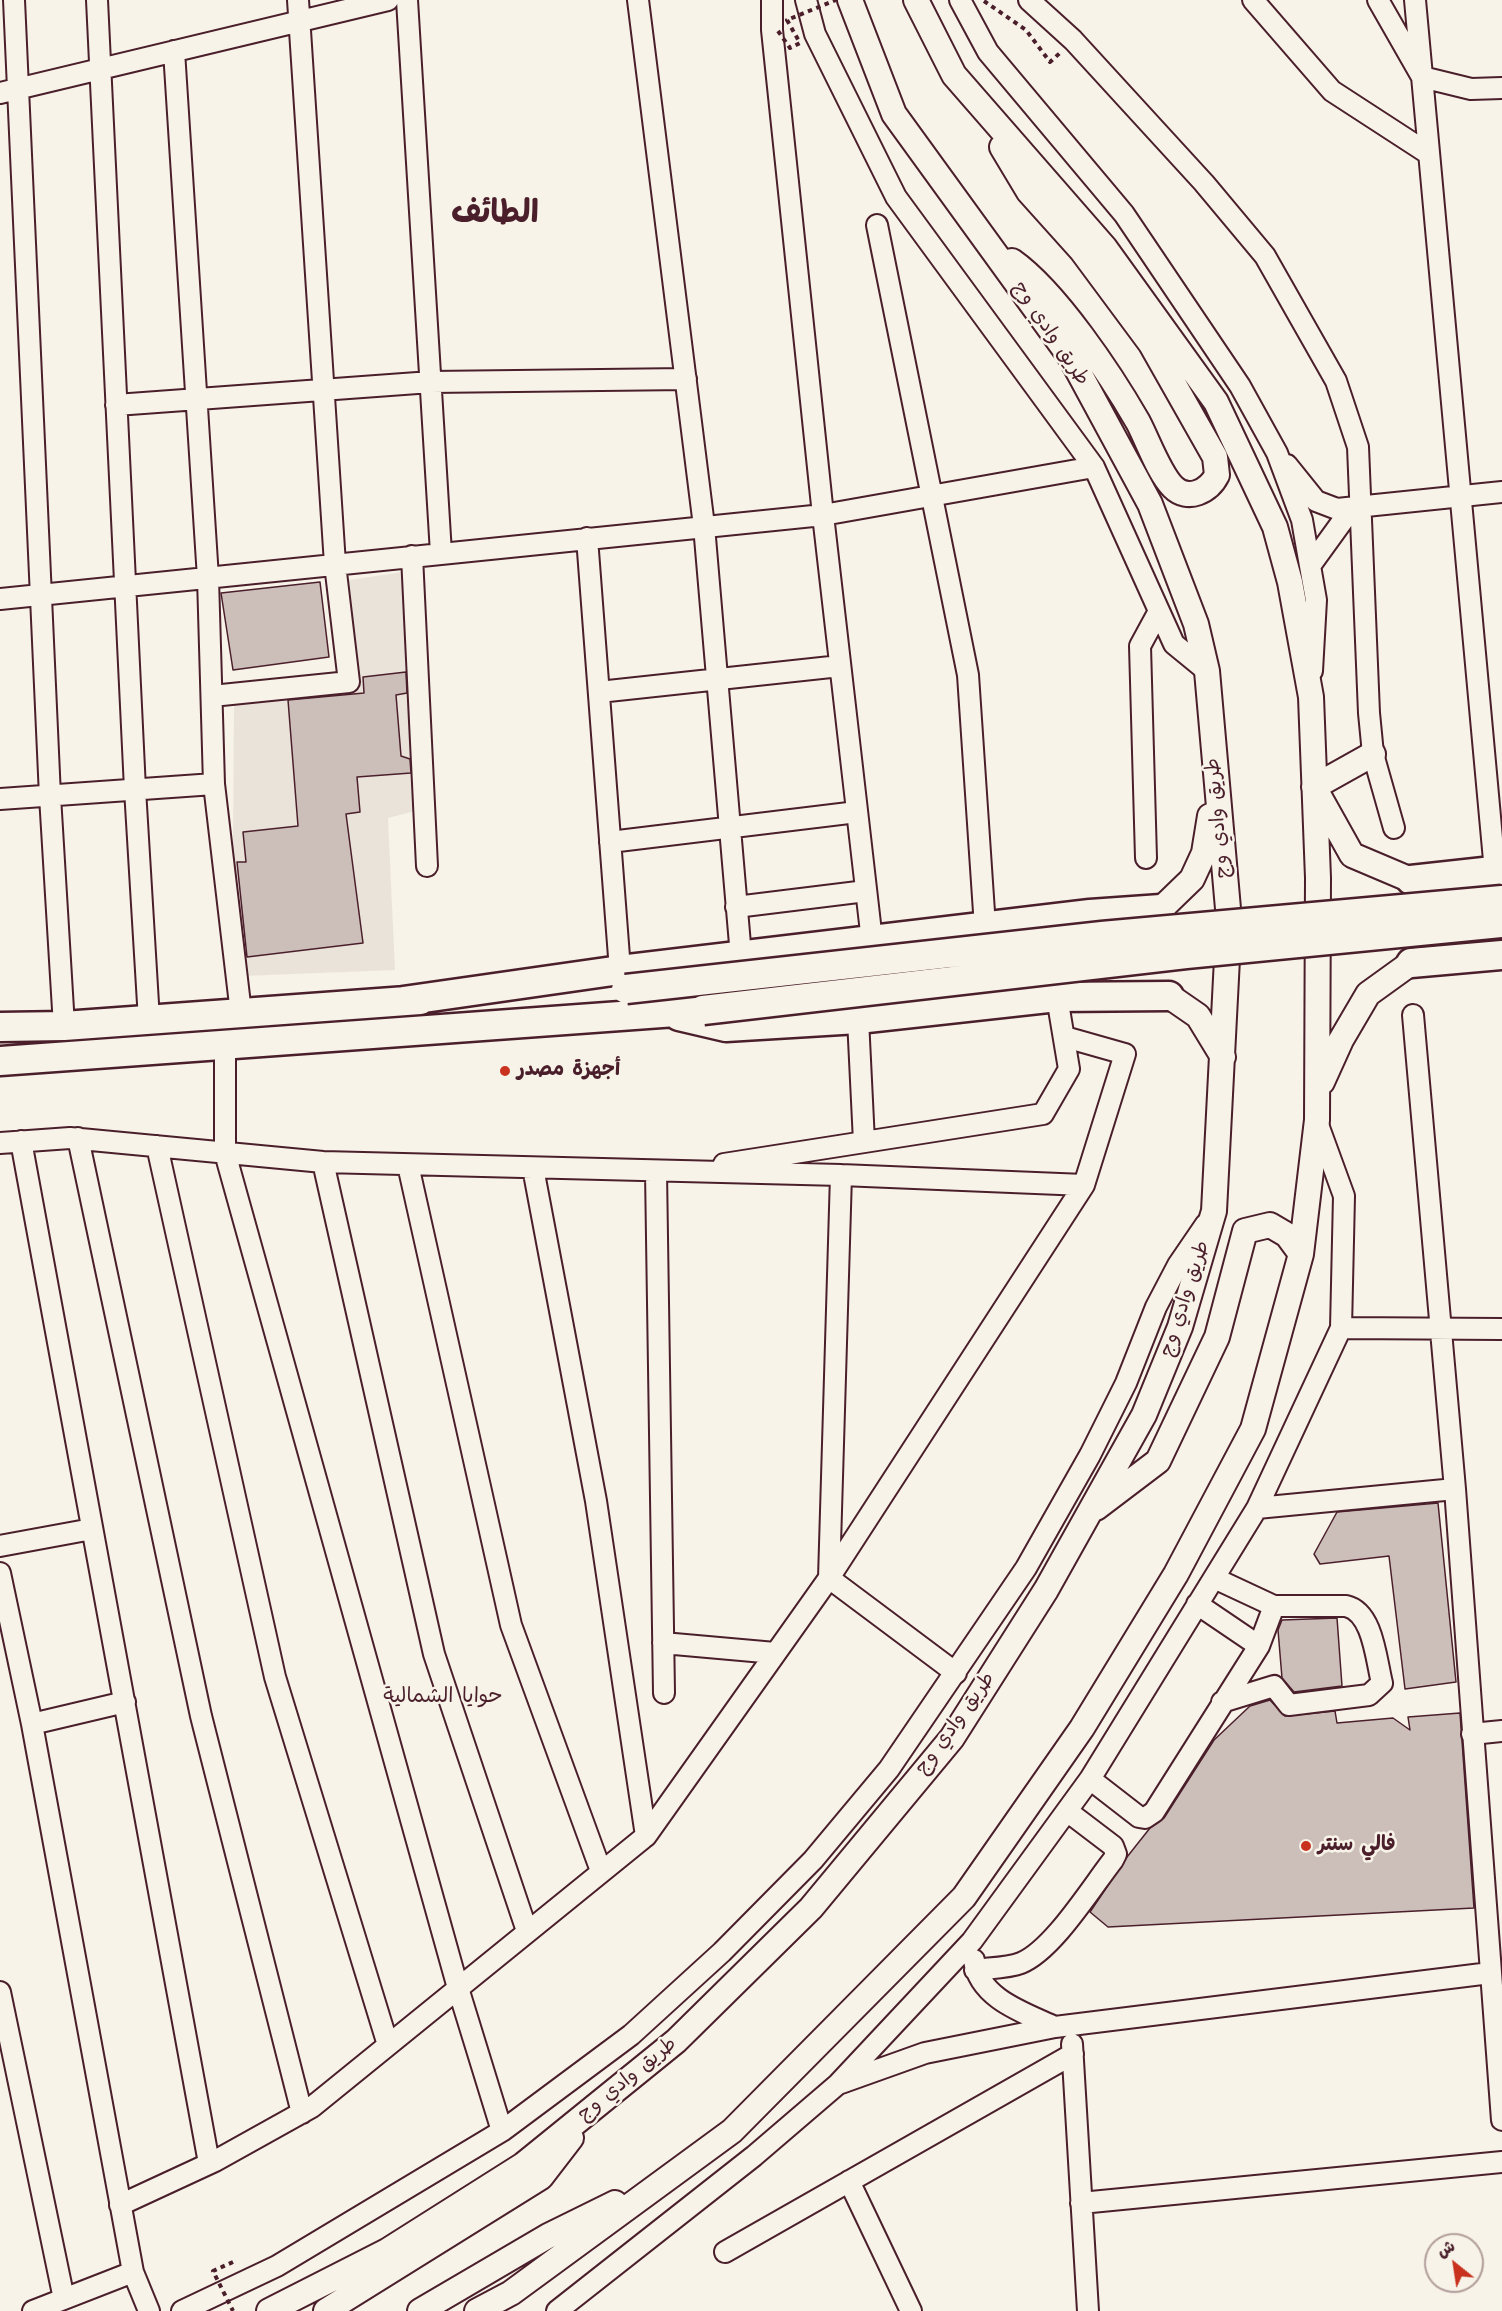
<!DOCTYPE html>
<html>
<head>
<meta charset="utf-8">
<style>
	body { margin:0 }
	#map { position:relative; width:1502px; height:2311px; overflow:hidden; background:#f7f3e8; font-family:"Architects Daughter","Playpen Sans Arabic",sans-serif }
	canvas { display:block }
	.north { position:absolute; left:1424px; top:2233px; width:60px; height:60px; box-sizing:border-box; background:#f7f3e8; border:2px solid #b29e9c; border-radius:50%; rotate:330deg; font-size:16px; font-weight:700; line-height:24px; text-align:center; color:#4a1f2b }
	.north::after { content:''; display:block; margin:auto; width:21px; height:27px; background:#c8321e; clip-path:polygon(50% 0,100% 100%,50% 72%,0 100%) }
</style>
</head>
<body>
<div id="map">
<canvas width="1502" height="2311"></canvas>
<div class="north">ش</div>
</div>
<script>
const g = document.querySelector('canvas').getContext('2d');
g.lineJoin = 'round';
function fill(path, color) {
  g.fillStyle = color;
  g.fill(path, 'evenodd');
}
function stroke(path, color, width, dash) {
  g.strokeStyle = color;
  g.lineWidth = width;
  g.lineCap = dash ? 'butt' : 'round';
  g.setLineDash(dash || []);
  g.stroke(path);
}
function drawText(font, color, halo, rows, align = 'center') {
  g.font = font + ' "Architects Daughter","Playpen Sans Arabic",sans-serif';
  g.lineWidth = 5;
  g.setLineDash([]);
  g.textBaseline = 'middle';
  g.strokeStyle = halo;
  g.fillStyle = color;
  for (const [text, x, y, turn = 0] of rows) {
    g.save();
    g.translate(x, y);
    g.rotate((+turn || 0) * Math.PI / 180);
    g.textAlign = isNaN(turn) ? turn : align;
    if (halo) g.strokeText(text, 0, 0);
    g.fillText(text, 0, 0);
    g.restore();
  }
}
fill(new Path2D(`
	M403 572 419 810 388 818 395 970 243 976 233 848 234 703 355 688 349 580Z`), '#eae3da');
const building = new Path2D(`
	M320 582 329 657 233 670 221 593Z
	M406 672 407 693 396 695 401 756 410 759 411 773 357 777 360 812 346 814 363 943 247 957 237 862H246L243 832 298 826 288 700 364 693 363 677Z
	M1438 1503 1456 1682 1405 1689 1389 1556 1320 1564 1314 1554 1337 1512Z
	M1337 1618 1342 1686 1294 1692 1282 1678 1278 1630 1282 1620Z
	M1270 1700 1285 1716 1335 1711 1337 1723 1393 1718 1410 1730 1408 1717 1460 1713 1474 1908 1108 1927 1090 1912 1127 1857 1150 1828 1164 1818 1214 1740 1250 1706Z`);
fill(building, '#ccbfb9');
stroke(building, '#4a1f2b', 1.5);
const minor = new Path2D(`
	M14 0 50 796 64 1026
	M97 0 135 789 149 1020
	M407 0 441 553
	M638 0 704 526 741 956
	M772 0V30L823 515 872 941
	M806 0 815 34 896 197 1094 467 1174 644 1207 671
	M960 0 988 52 1124 214 1240 386 1277 453 1302 520 1316 600 1312 671
	M1029 0 1073 40 1204 183 1265 256 1336 381 1358 447 1369 713 1373 754 1394 828
	M1253 0 1332 91 1429 154
	M1378 0 1422 77 1471 89 1502 88
	M1415 0 1495 871
	M174 51 208 578 214 784 241 1013
	M0 93 388 0
	M877 225 968 675 985 927
	M116 405 431 382 686 379
	M1287 465 1316 501 1337 509 1502 492
	M587 538 620 970
	M412 556 427 866
	M1310 566 1344 519 1362 506
	M0 599 823 515 1094 467
	M599 692 840 666
	M212 696 349 682 335 564 298 0
	M0 799 214 784
	M610 842 857 812
	M1146 858 1140 646 1159 611
	M736 907 866 891
	M1413 1015 1455 1489 1502 2120
	M858 1019 864 1142
	M225 1045V1153L458 1988 502 2131
	M78 1138 201 1716 302 2113
	M21 1141 209 2163
	M0 1143 70 1138 323 1162 841 1175 1084 1185
	M157 1146 275 1677 388 2045
	M323 1162 434 1654 527 1931
	M724 1164 1043 1114 1069 1069 1057 997
	M408 1165 511 1625 601 1871
	M533 1168 596 1501 646 1836
	M656 1172 664 1693
	M841 1175 829 1578 956 1673
	M1341 1328 1502 1329
	M1257 1508 1455 1489
	M0 1546 92 1529
	M0 1573 32 1724 133 2272 33 2311
	M1197 1604 1259 1646
	M663 1643 775 1653
	M1222 1702 1274 1686 1289 1705 1369 1695 1382 1683C1376 1659 1373 1612 1346 1606H1274
	M32 1724 125 1702
	M1472 1734 1502 1731
	M1090 1779 1139 1817 1145 1818 1154 1812 1259 1646 1274 1606 1214 1578
	M974 1960C979 1999 1025 2013 1055 2027
	M975 1970C990 1968 1008 1968 1021 1963 1053 1950 1091 1888 1113 1860L1116 1854 1113 1846 1067 1811
	M0 1992 64 2299
	M1072 2044 1088 2311
	M841 2083 925 2053 1055 2027 1490 1973
	M849 2181 911 2311
	M1081 2203 1502 2162
	M120 2205 215 2161 312 2107 646 1836 829 1578 1084 1185 1125 1054 1065 1037
	M725 2252 1073 2054
	M133 2272 149 2311
	M182 2311 277 2266 502 2131 631 2035 722 1952 813 1860 889 1769 1026 1568 1090 1455 1126 1383 1156 1307 1178 1265 1206 1224
	M557 2311 754 2156 838 2084 972 1941 1090 1779 1257 1508 1341 1328 1344 1196 1317 1122`);
const major = new Path2D(`
	M1002 147 1029 192 1082 251 1151 344 1215 457 1217 475C1209 491 1188 502 1173 487 1159 473 1148 441 1138 422 1111 375 1056 292 1012 261
	M1373 754 1314 787 1352 855 1411 880
	M1161 909 1192 879 1204 853 1210 816
	M1169 996 1198 1016 1223 1057
	M1322 1082 1341 1040 1368 994 1411 963
	M1096 1508 1158 1461 1217 1337 1245 1231 1270 1225 1287 1235 1301 1254
	M269 2311 387 2251 523 2165 676 2041 811 1908 952 1738 1046 1590 1144 1415 1180 1327 1214 1211 1229 920 1207 671 1196 624 1150 504 1071 358 894 114 850 0
	M326 2311 541 2177 571 2138
	M420 2311 548 2236 615 2203
	M477 2311 511 2293 732 2131 964 1897 1082 1728 1176 1574 1253 1429 1301 1254 1317 1120 1318 878 1311 697 1290 582 1275 527 1216 402 1105 248 954 75 916 0`);
const highway = new Path2D(`
	M1411 880 1502 870
	M1411 963 1502 955
	M403 1001 620 970 1090 914 1161 909
	M679 1016 726 1027 858 1019 1057 997 1169 996
	M0 1027 64 1026 420 1000
	M0 1061 703 1010`);
stroke(minor, '#4a1f2b', 24);
stroke(major, '#4a1f2b', 28);
stroke(highway, '#4a1f2b', 33);
stroke(new Path2D(`
	M984 1 1026 30 1050 62 1061 52`), '#4a1f2b', 4, [4.5, 4.5]);
stroke(minor, '#f7f3e8', 20);
stroke(major, '#f7f3e8', 24);
stroke(highway, '#f7f3e8', 28);
const highwayBridge = new Path2D(`
	M626 989 1102 936 1502 900
	M703 1010 1186 954 1502 923`);
stroke(highwayBridge, '#4a1f2b', 33, []);
stroke(new Path2D(`
	M778 31 790 48 800 43 787 20 836 0
	M233 2262 213 2271 233 2311`), '#4a1f2b', 4, [4.5, 4.5]);
stroke(highwayBridge, '#f7f3e8', 28);
for (const [x, y, r, color] of [
	[505,1071,6,"#c8321e"],
	[1306,1846,6,"#c8321e"]
]) {
  const dot = new Path2D();
  dot.arc(x, y, r, 0, 2 * Math.PI);
  g.fillStyle = color;
  g.fill(dot);
  stroke(dot, '#f7f3e8', 2);
}
drawText('20px', '#4a1f2b', '#f7f3e8', [
	["طريق وادي وج",1050,334,56],
	["طريق وادي وج",1219,818,-95],
	["طريق وادي وج",1186,1299,-72],
	["طريق وادي وج",956,1724,-54],
	["طريق وادي وج",628,2080,-39]
]);
drawText('bold 20px', '#4a1f2b', '#f7f3e8', [
	["أجهزة مصدر",517,1071],
	["فالي سنتر",1318,1846]
], 'left');
drawText('21px', '#4a1f2b', '#f7f3e8', [
	["حوايا الشمالية",443,1698]
]);
drawText('bold 32px', '#4a1f2b', '#f7f3e8', [
	["الطائف",495,215]
]);
</script>
</body>
</html>
